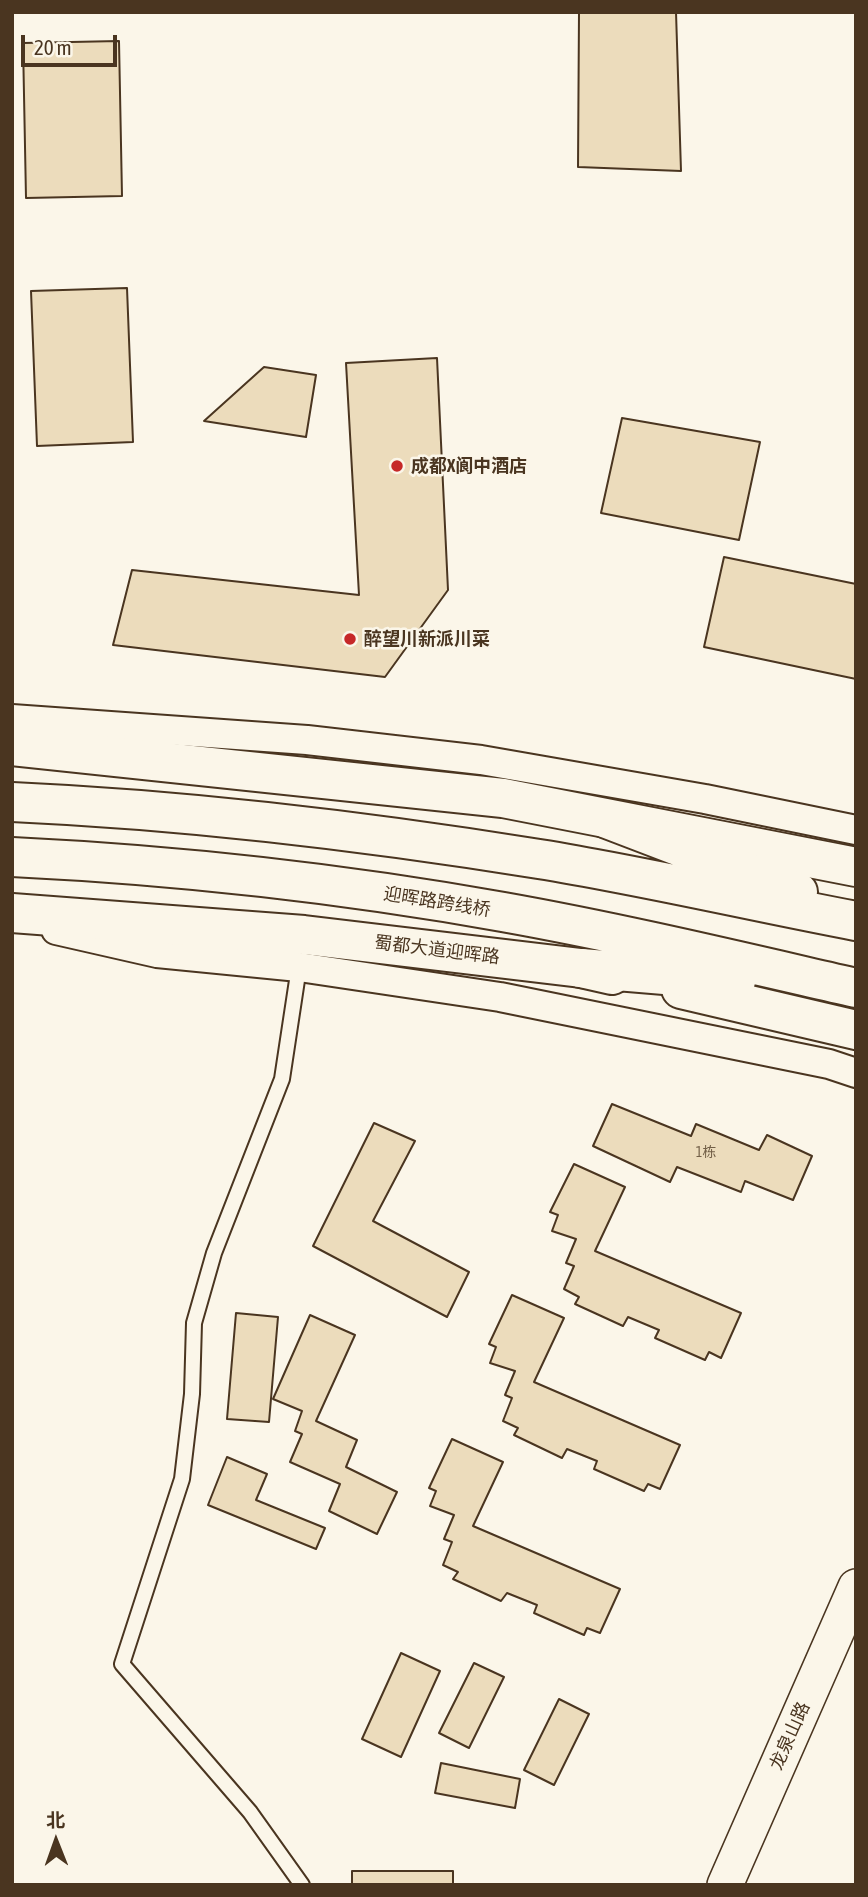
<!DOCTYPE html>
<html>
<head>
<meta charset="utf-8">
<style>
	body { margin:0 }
	#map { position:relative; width:868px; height:1897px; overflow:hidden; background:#fbf6e9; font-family:"Asap Condensed","Noto Sans SC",sans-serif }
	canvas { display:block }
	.frame { position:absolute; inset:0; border:14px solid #4a3520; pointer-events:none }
	.north { position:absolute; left:21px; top:1806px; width:70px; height:70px; -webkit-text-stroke:5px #fbf6e9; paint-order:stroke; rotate:359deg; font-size:19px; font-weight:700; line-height:28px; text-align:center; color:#4a3520 }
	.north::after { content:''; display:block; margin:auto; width:24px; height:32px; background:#4a3520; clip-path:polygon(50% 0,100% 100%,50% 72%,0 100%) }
	.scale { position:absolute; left:21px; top:35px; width:96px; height:32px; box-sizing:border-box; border:4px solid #4a3520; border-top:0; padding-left:9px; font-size:21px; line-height:24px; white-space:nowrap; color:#4a3520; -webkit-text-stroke:5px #fbf6e9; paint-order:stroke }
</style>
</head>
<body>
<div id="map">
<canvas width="868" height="1897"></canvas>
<div class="frame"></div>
<div class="north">北</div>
<div class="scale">20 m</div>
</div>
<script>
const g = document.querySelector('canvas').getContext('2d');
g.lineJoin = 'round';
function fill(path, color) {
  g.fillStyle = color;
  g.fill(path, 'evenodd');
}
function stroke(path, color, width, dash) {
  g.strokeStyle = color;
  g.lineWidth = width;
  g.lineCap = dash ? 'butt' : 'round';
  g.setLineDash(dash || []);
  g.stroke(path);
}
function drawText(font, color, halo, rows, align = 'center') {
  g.font = font + ' "Asap Condensed","Noto Sans SC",sans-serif';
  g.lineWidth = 5;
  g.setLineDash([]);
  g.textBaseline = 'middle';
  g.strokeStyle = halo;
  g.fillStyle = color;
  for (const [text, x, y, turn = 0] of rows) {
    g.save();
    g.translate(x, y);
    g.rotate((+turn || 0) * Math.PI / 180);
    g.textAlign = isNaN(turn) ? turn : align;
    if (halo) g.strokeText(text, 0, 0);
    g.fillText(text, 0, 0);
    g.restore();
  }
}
const building = new Path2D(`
	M579 12H676L681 171 578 167Z
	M119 41 122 196 26 198 23 43Z
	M127 288 133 442 37 446 31 291Z
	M437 358 448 590 385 677 113 645 132 570 359 595 346 363Z
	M264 367 316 375 306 437 204 421Z
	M622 418 760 442 739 540 601 513Z
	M724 557 856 584V679L704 647Z
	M612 1104 691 1136 696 1124 759 1150 767 1135 812 1156 793 1200 745 1181 741 1192 677 1167 670 1182 593 1146Z
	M374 1123 415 1141 373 1221 469 1272 447 1317 313 1246Z
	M574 1164 625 1187 595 1251 741 1313 721 1358 709 1352 705 1360 655 1338 659 1330 628 1317 623 1326 575 1304 579 1297 564 1289 574 1266 566 1263 576 1239 552 1231 558 1215 550 1212Z
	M512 1295 564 1318 534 1382 680 1445 660 1489 648 1484 644 1491 594 1469 597 1461 567 1449 562 1458 514 1435 518 1428 503 1421 512 1398 505 1395 515 1371 490 1363 496 1347 489 1344Z
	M236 1313 278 1317 269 1422 227 1419Z
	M310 1315 355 1335 316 1421 357 1440 346 1467 397 1492 377 1534 329 1511 340 1484 290 1462 302 1434 295 1431 302 1411 273 1399Z
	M452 1439 503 1462 473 1526 620 1589 600 1633 587 1628 584 1635 534 1613 537 1605 507 1593 501 1601 453 1579 458 1572 443 1565 452 1542 444 1539 454 1515 430 1506 436 1491 429 1488Z
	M227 1457 267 1474 256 1500 325 1528 316 1549 208 1505Z
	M401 1653 440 1671 401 1757 362 1739Z
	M474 1663 504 1677 469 1748 439 1733Z
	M559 1699 589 1714 554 1785 524 1770Z
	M441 1763 520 1779 515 1808 435 1793Z
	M352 1871H453V1885H352Z`);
fill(building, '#ecdcbc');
stroke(building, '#4a3520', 2);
const service = new Path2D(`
	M299 967 282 1079 214 1253 194 1323 192 1394 182 1479 122 1664 250 1812 302 1885`);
const minor = new Path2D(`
	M12 719 307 740 481 760 705 799 856 830
	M56 930 157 953 299 967 500 997 829 1064 856 1073`);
const tertiary = new Path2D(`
	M725 1885 856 1587`);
const secondary = new Path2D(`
	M12 746 503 798 856 867
	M12 913 304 935 581 968 612 975
	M681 989 856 1030`);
const trunk = new Path2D(`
	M12 802C188 810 365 831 539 859 645 876 750 901 856 921
	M607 819 798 892
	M12 857C176 865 341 883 503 912 621 933 738 961 856 988
	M581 968 736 981`);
stroke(service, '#4a3520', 18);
stroke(minor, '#4a3520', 32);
stroke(tertiary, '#4a3520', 38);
stroke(secondary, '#4a3520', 42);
stroke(trunk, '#4a3520', 42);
stroke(service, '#fbf6e9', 14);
stroke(minor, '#fbf6e9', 28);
stroke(tertiary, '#fbf6e9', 35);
stroke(secondary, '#fbf6e9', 38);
stroke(trunk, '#fbf6e9', 38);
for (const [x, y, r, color] of [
	[397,466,7,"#c62828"],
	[350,639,7,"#c62828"]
]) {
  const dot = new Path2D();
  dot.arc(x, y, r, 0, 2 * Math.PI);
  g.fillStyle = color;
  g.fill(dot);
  stroke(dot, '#fbf6e9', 2.5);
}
drawText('14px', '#725f47', null, [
	["1栋",706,1153]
]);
drawText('bold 18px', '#4a3520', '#fbf6e9', [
	["成都X阆中酒店",411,466],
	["醉望川新派川菜",364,639]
], 'left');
drawText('18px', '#4a3520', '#fbf6e9', [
	["迎晖路跨线桥",437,902,9],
	["蜀都大道迎晖路",437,950,7],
	["龙泉山路",790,1736,-66]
]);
</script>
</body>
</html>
